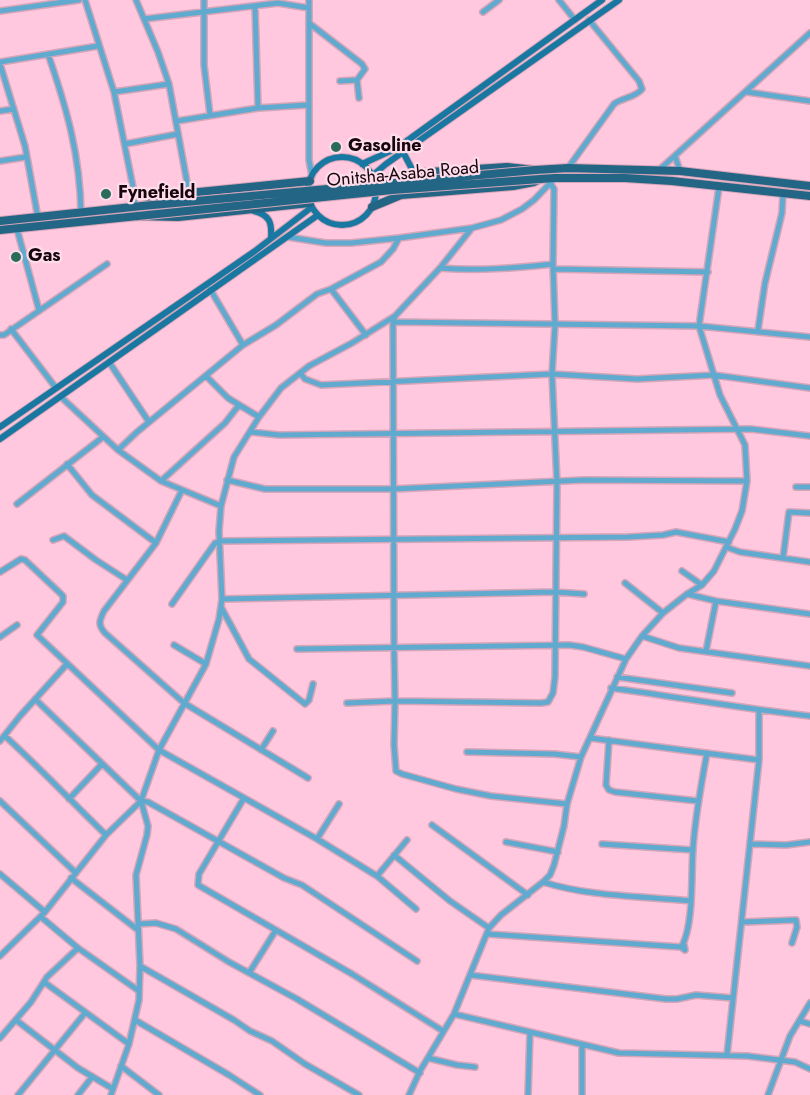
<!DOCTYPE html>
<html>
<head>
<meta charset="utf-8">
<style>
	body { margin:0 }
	canvas { display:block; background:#ffc8de }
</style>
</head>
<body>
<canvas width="810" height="1095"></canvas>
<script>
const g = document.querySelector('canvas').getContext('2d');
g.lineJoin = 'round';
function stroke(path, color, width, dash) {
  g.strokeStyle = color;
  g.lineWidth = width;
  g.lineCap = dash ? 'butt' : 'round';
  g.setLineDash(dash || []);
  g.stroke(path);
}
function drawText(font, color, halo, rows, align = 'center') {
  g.font = font + ' Jost,sans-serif';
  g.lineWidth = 4.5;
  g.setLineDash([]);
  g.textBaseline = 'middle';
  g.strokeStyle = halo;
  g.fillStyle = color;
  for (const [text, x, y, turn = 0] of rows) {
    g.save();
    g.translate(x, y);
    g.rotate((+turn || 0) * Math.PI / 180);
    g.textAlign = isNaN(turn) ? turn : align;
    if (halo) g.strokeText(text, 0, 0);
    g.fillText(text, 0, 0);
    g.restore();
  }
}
const minor = new Path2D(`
	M85 0 114 92 133 187 135 207
	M136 0 158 52 169 84 189 193
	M204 0V65L210 115
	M309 0V160L312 176
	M559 0 575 20
	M255 6 258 108
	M0 11 79 0
	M483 12 499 0
	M144 19 278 3 309 8
	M309 23 362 64 365 69 357 80 359 98
	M48 54C67 109 80 155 81 213
	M0 62 98 46
	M0 64 25 146 38 218
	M340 81 357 80
	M114 92 169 84
	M747 92 810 101
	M0 111 14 109
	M177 121 258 108 308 105
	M125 144 178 134
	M675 156 680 171
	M0 161 26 157
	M568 168 614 104C623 97 635 98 642 89L639 81 589 20
	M659 170 810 33
	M17 229 39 310
	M288 237 326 243H351L399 238
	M440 268C479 271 515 268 553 264
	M555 269 708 272
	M210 289 243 345
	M331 289 366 335
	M395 316 393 322 394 648 395 701 394 745 396 771 402 774 456 789 491 796 567 804
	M393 322 699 326 810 337
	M11 329 56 388
	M758 330 765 283 782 213 783 193
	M0 335H4L107 264
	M109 362 149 422
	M300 373 305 379 321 385 552 374 637 379 714 375 810 388
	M206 376 228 398 259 417
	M61 397 118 450 161 481 221 506
	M251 432 279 435 751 429 810 436
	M118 450 137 432 243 345 276 325 317 294 331 289 381 262 393 249 399 238 472 228
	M67 464 92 495 156 543
	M227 480 265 489H393L584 480 747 481
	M161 481 225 423 239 405
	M796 487H810
	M182 490 156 543 104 611C99 621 98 625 105 633L184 703 308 778
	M17 504 103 437
	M53 540 64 536 96 560 127 580
	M726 547 740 552 810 562
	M783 558 789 512 810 513
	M682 571 702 585
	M0 572 21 559 25 560 60 593 63 596V602L37 635 159 750 317 839 377 876 416 909
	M625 583 663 613
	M687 594 716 601 810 614
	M222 599 555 592 584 594
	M172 604 215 543 221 541 628 537 663 535 676 532 729 542
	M221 607 249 659 305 704 309 700 313 684
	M642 636 679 648 810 666
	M0 637 17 625
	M174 645 206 664
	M297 649 569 645 583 647 626 659
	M706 651 716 601
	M617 677 732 693
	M611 688C678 697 744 709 810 716
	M35 699 141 801 148 826 147 835 136 875 140 966 139 1000 129 1044 111 1095
	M347 703 395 701 541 703 548 702 553 693 555 677 557 483 552 374 555 325 553 264 554 189 550 183
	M5 736C40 768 72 802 106 835
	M590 738 759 760
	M609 740 606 785 609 790 615 792 698 801
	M0 741 20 716 67 664
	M261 750 273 731
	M467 752 554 754 581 757
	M244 798 199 874 198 885 352 974 443 1031
	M69 799 102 764
	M0 801 76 873
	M141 801 148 802 284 878 302 885 417 961
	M432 825 528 895
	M317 839 339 804
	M506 842 558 852
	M602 844 693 850
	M751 844 786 845 810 842
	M394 855 450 901 489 928
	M0 874 45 912
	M377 876 407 840
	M71 878 138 930
	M543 882C590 897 642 896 691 901
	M41 917 78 948 139 991
	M743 922 796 920 797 927 792 943
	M138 924 156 923 176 929 229 962 297 999 420 1073
	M487 934 681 947 685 950 684 945
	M682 946C694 923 691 876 693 849 695 817 701 785 707 753
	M0 956 45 912 106 835 141 801 159 750 206 664 219 619 222 599 219 531 221 506 234 457 259 417 281 388 309 366 352 343 395 316 440 268 472 228 501 220 522 209 534 200 555 178
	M140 966 234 1020 250 1031 272 1041 305 1064 359 1095
	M249 973 276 930
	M470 975 666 999H677L696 995 733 998
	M44 982 129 1044
	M454 1014 619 1053 747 1056 795 1062 810 1069
	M16 1020 78 1068 113 1089
	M135 1020 229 1075 260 1095
	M800 1021 810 1024
	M0 1038 31 1002 47 977 78 948
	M582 1045V1095
	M727 1055 759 760V711
	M428 1058 457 1065 475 1067
	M121 1066 159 1095
	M18 1095 85 1013
	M78 1095 92 1077
	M409 1095 420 1071 454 1014 489 928 501 915 543 882 550 875 554 865 564 826 567 804 581 757 626 659 642 636 663 613 687 594 702 585 714 571 735 529 742 511 747 481 745 445 720 395 699 326 719 187
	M528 1095 530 1032
	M768 1095 790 1036 810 1003`);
const major = new Path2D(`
	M403 152 414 173
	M308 191a34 34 0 1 1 68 0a34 34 0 1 1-68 0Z
	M362 164 397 148 602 0
	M372 176 386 164 619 0
	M254 211C270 215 272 223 271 238
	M0 427 255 251 312 207
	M0 439 318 215`);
const highway = new Path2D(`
	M374 181 414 173 507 167 535 170 568 168 680 171 810 186
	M372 207 401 195 513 186 534 182 540 179 555 178H625L672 181 810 196
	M0 221 142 206 156 201 189 193 310 181
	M0 230 138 216 178 217 310 203`);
stroke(minor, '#d5a5b8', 8);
stroke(major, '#d5a5b8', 8);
stroke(highway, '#d5a5b8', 10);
stroke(minor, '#60aacf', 5);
stroke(major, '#1878a1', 6);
stroke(highway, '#236584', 8);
const highwayBridge = new Path2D(`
	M142 206 535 170
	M138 216 392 190 540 179`);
stroke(highwayBridge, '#d5a5b8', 10, []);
stroke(highwayBridge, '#236584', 8);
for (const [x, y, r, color] of [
	[336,147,6,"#2a6b59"],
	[106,194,6,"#2a6b59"],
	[16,257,6,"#2a6b59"]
]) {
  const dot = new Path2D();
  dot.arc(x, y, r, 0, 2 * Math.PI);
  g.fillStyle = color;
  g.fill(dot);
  stroke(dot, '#fedce9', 2);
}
drawText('bold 18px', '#16050d', '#fedce9', [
	["Gasoline",348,147],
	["Fynefield",118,194],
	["Gas",28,257]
], 'left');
drawText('18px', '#16050d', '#fedce9', [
	["Onitsha-Asaba Road",403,175,-5]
]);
</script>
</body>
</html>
